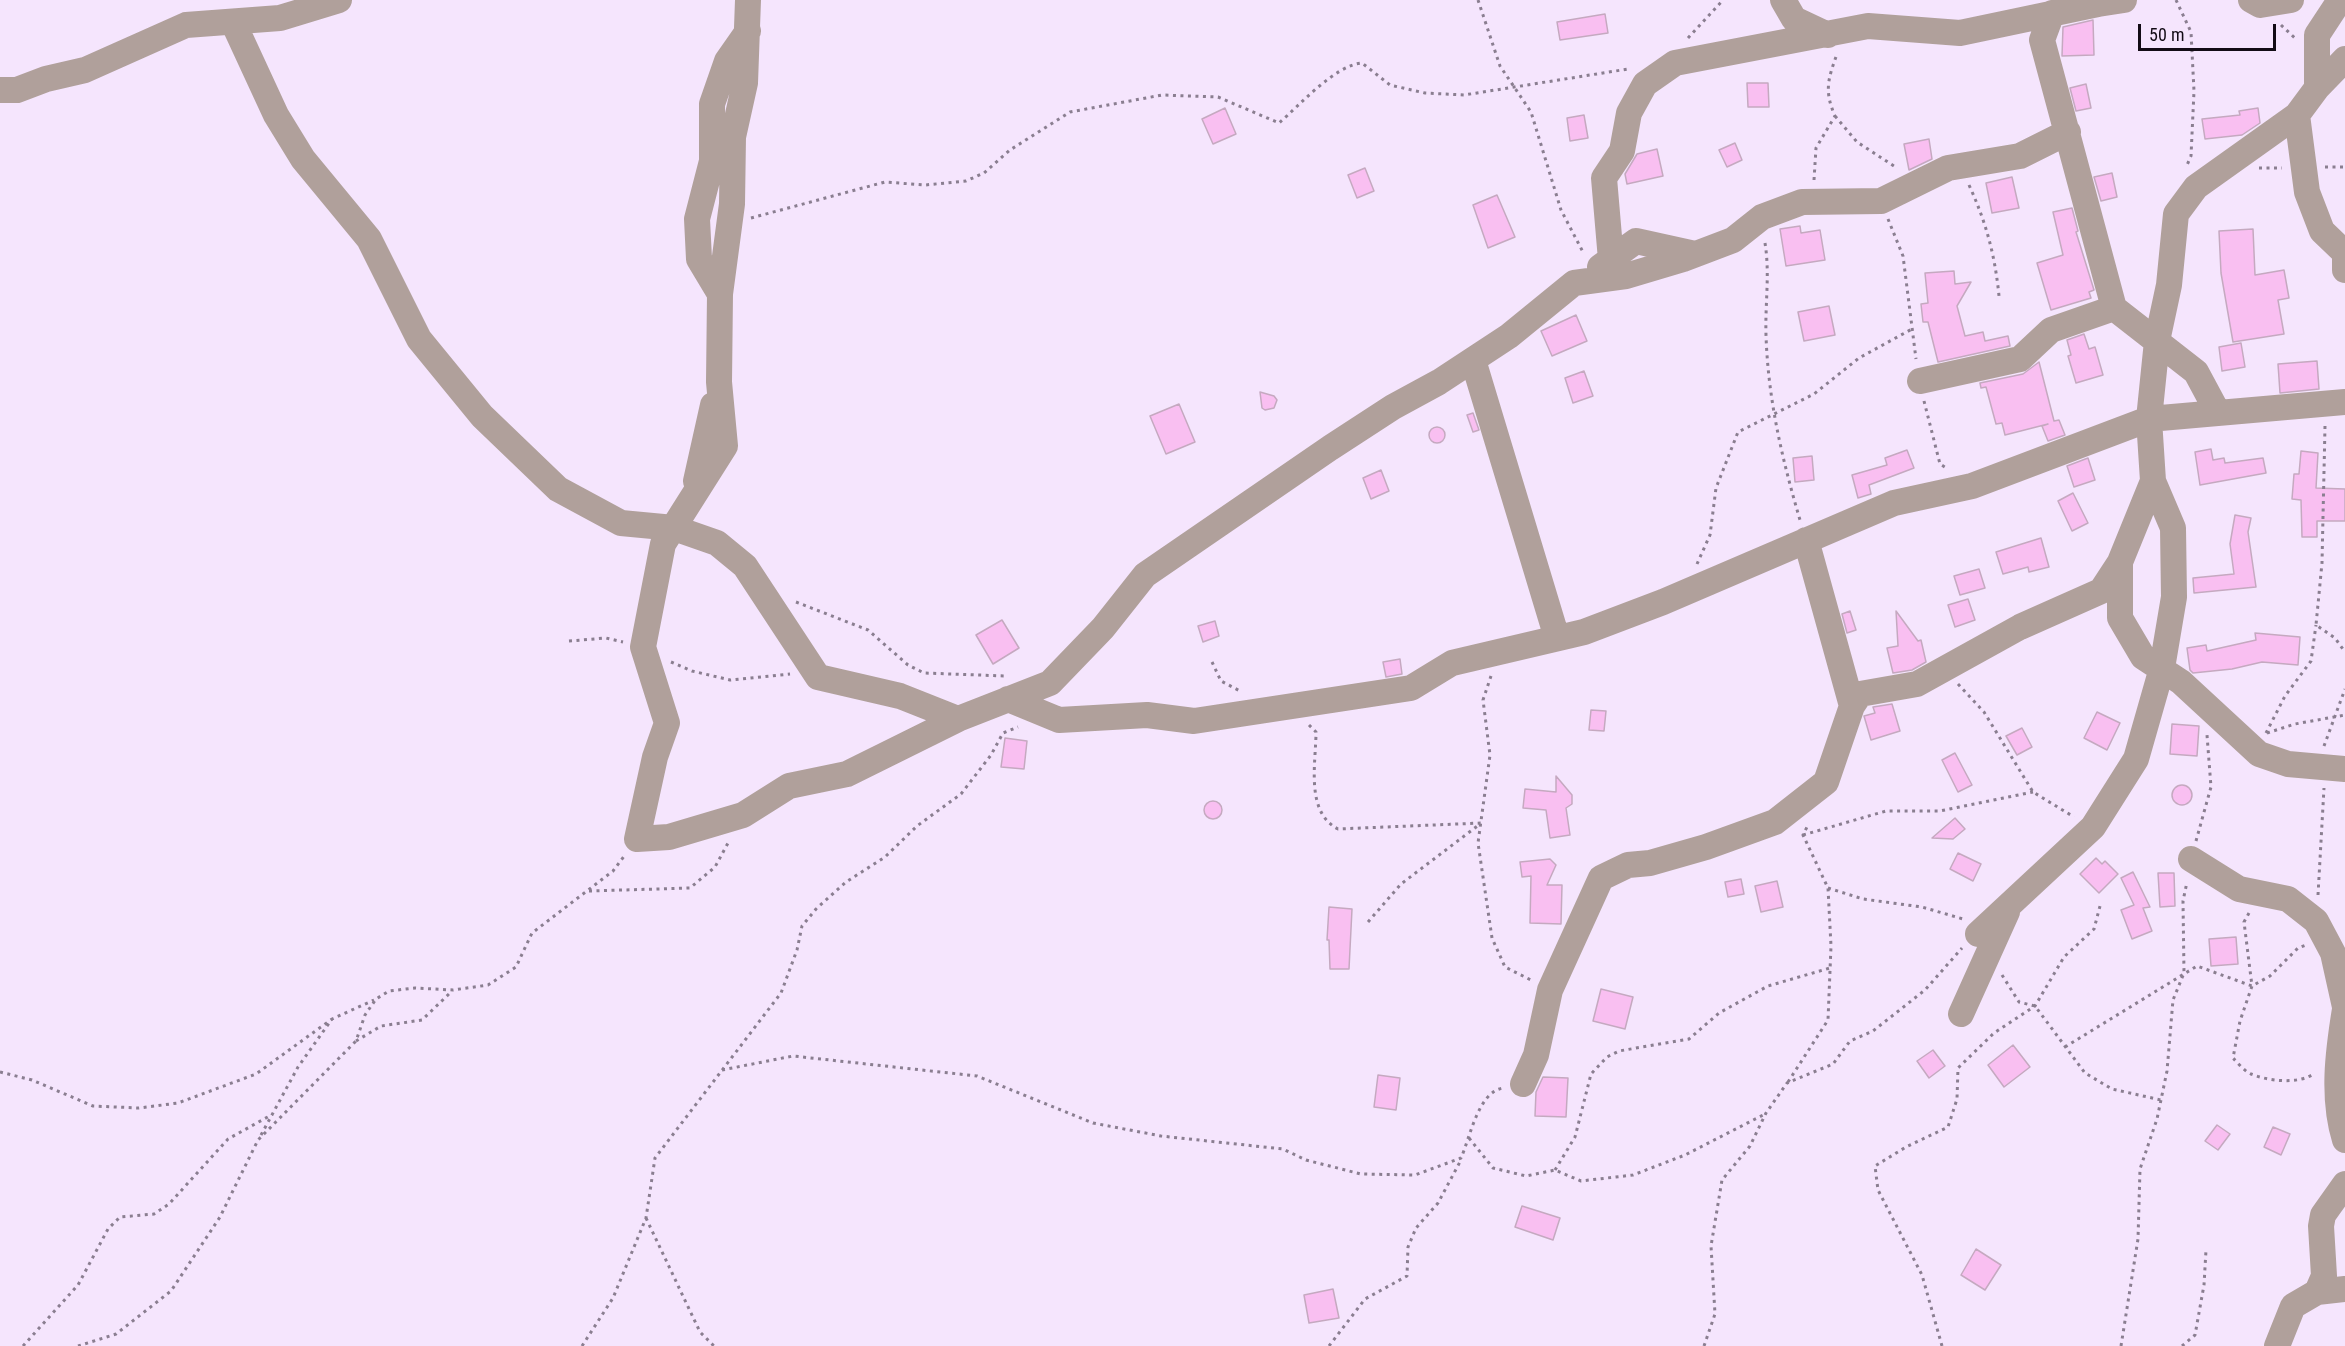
<!DOCTYPE html>
<html>
<head>
<meta charset="utf-8">
<style>
	body { margin:0 }
	#map { position:relative; width:2345px; height:1346px; overflow:hidden; background:#f5e5fd; font-family:"Roboto Condensed",sans-serif }
	canvas { display:block }
	.scale { position:absolute; left:2138px; top:24px; width:138px; height:27px; box-sizing:border-box; border:3px solid #120b15; border-top:0; padding-left:8px; font-size:18px; line-height:21px; white-space:nowrap; color:#120b15; -webkit-text-stroke:4px #f5e5fd; paint-order:stroke }
</style>
</head>
<body>
<div id="map">
<canvas width="2345" height="1346"></canvas>
<div class="scale">50 m</div>
</div>
<script>
const g = document.querySelector('canvas').getContext('2d');
g.lineJoin = 'round';
function fill(path, color) {
  g.fillStyle = color;
  g.fill(path, 'evenodd');
}
function stroke(path, color, width, dash) {
  g.strokeStyle = color;
  g.lineWidth = width;
  g.lineCap = dash ? 'butt' : 'round';
  g.setLineDash(dash || []);
  g.stroke(path);
}
const building = new Path2D(`
	M1605 14 1608 33 1560 40 1557 22Z
	M2093 20 2094 55 2062 56 2063 27Z
	M1747 83H1768L1769 107H1748Z
	M2086 84 2091 108 2076 111 2070 88Z
	M1225 108 1236 134 1213 144 1202 119Z
	M2258 108 2260 123 2242 135 2205 139 2202 119 2240 115 2239 111Z
	M1584 115 1588 138 1570 141 1567 118Z
	M1929 139 1932 159 1909 170 1904 144Z
	M1735 143 1742 160 1727 167 1719 150Z
	M1657 149 1663 176 1627 184 1625 174 1637 154Z
	M1365 168 1374 191 1357 198 1348 175Z
	M2112 173 2117 197 2101 201 2094 177Z
	M2012 177 2019 208 1992 213 1986 183Z
	M1497 195 1515 237 1488 248 1473 205Z
	M2072 208 2078 231 2076 232 2094 290 2089 292 2091 298 2051 310 2037 263 2063 255 2053 212Z
	M1800 226 1801 233 1820 230 1825 260 1786 266 1780 229Z
	M2253 229 2255 275 2284 270 2289 298 2278 300 2284 334 2233 342 2221 273 2219 231Z
	M1954 271 1955 284 1971 282 1957 306 1965 336 1983 332 1985 341 2008 336 2010 346 1938 362 1928 322H1923L1921 304 1928 303 1925 273Z
	M1829 306 1835 335 1804 341 1798 312Z
	M1576 315 1587 341 1552 356 1541 331Z
	M2084 334 2089 349 2095 347 2103 375 2076 383 2068 356 2071 355 2067 340Z
	M2241 343 2245 367 2222 371 2219 347Z
	M2317 361 2319 389 2280 393 2278 364Z
	M2039 362 2054 421 2059 420 2065 435 2048 441 2042 426 2048 424 2005 435 2002 423 1996 424 1986 387 1981 388 1980 383 2023 374Z
	M1584 371 1593 396 1573 403 1565 378Z
	M1260 392 1274 396 1277 400 1274 408 1265 410 1262 408Z
	M1179 404 1195 442 1166 454 1150 416Z
	M1473 413 1479 430 1473 432 1467 415Z
	M1429 435a8 8 0 1 1 16 0a8 8 0 1 1-16 0Z
	M2211 449 2213 460 2224 458 2225 463 2263 458 2266 473 2200 485 2195 452Z
	M1907 450 1914 468 1869 485 1871 494 1858 498 1852 475 1887 465 1885 458Z
	M2301 451 2318 453 2316 488 2345 489V521H2317V537H2302L2301 500 2292 499 2294 474H2299Z
	M1812 456 1814 480 1795 482 1793 458Z
	M2088 458 2095 480 2074 487 2067 466Z
	M1381 470 1389 491 1371 499 1363 478Z
	M2073 493 2088 523 2072 531 2058 501Z
	M2235 515 2251 518 2248 532 2256 587 2194 593 2193 578 2234 574 2230 544Z
	M2041 538 2049 567 2029 572 2028 567 2003 574 1996 552Z
	M1979 569 1985 588 1960 595 1954 576Z
	M1968 599 1975 620 1955 627 1948 605Z
	M1850 611 1856 630 1847 633 1842 614Z
	M1896 611 1918 641 1921 640 1926 662 1912 670 1893 673 1887 648 1898 646Z
	M1002 620 1019 648 993 664 976 635Z
	M1215 621 1219 636 1203 642 1198 626Z
	M2255 633 2300 637 2298 665 2262 662 2232 669 2193 673 2190 670 2187 648 2206 645 2207 651 2256 640Z
	M1400 659 1402 674 1386 677 1383 662Z
	M1892 704 1900 731 1871 740 1864 716 1875 713 1873 707Z
	M1591 710 1606 711 1604 731 1589 730Z
	M2097 712 2120 723 2107 750 2084 738Z
	M2172 724 2199 726 2197 756 2170 754Z
	M2022 728 2032 747 2017 755 2006 736Z
	M1005 738 1027 741 1024 769 1001 767Z
	M1955 753 1972 785 1958 792 1942 760Z
	M1556 776 1572 795V804L1566 808 1570 835 1550 838 1546 810 1523 808 1525 789 1556 792Z
	M2172 795a10 10 0 1 1 20 0a10 10 0 1 1-20 0Z
	M1204 810a9 9 0 1 1 18 0a9 9 0 1 1-18 0Z
	M1955 818 1965 829 1953 839 1932 838Z
	M1958 853 1981 864 1973 881 1950 869Z
	M2096 858 2102 864 2105 861 2118 874 2099 893 2080 874Z
	M1550 859 1556 865 1547 885H1562L1561 924 1530 923 1531 876 1522 877 1520 862Z
	M2133 872 2150 907 2143 908 2152 931 2132 939 2121 910 2134 905 2121 878Z
	M2158 873H2174L2175 906 2160 907Z
	M1741 879 1744 894 1728 897 1725 882Z
	M1777 881 1783 907 1761 912 1755 886Z
	M1329 907 1352 909 1349 969H1330L1329 940H1327Z
	M2236 937 2238 964 2211 966 2209 939Z
	M1601 989 1633 997 1625 1029 1593 1021Z
	M2013 1045 2030 1067 2004 1087 1988 1065Z
	M1933 1050 1945 1066 1929 1078 1917 1061Z
	M1378 1075 1400 1078 1396 1110 1374 1107Z
	M1543 1077 1568 1078 1566 1117 1535 1116 1536 1092Z
	M2217 1125 2230 1134 2218 1150 2205 1141Z
	M2273 1127 2290 1134 2281 1155 2264 1147Z
	M1522 1206 1560 1218 1553 1240 1515 1227Z
	M1976 1249 2001 1265 1985 1290 1961 1275Z
	M1333 1289 1339 1318 1309 1323 1304 1295Z`);
fill(building, '#f9bff1');
stroke(building, '#c5a9c0', 1.5);
stroke(new Path2D(`
	M1478 0 1500 66 1531 112 1561 210 1584 254
	M2176 0 2191 32 2194 91 2191 156 2187 165
	M2281 25 2296 39
	M1688 38 1723 0
	M1835 116 1857 142 1897 168
	M2325 167H2345
	M2259 168H2282
	M1814 180 1816 148 1835 116C1824 91 1828 79 1837 54
	M1969 185C1986 222 1995 255 1999 296
	M751 218 885 182 925 185 966 181 984 173 1010 150 1070 112 1135 100 1162 95 1218 97 1279 123C1300 105 1335 65 1362 63L1390 85 1425 93 1464 95 1628 69
	M1888 219 1903 256 1916 359
	M1765 243C1770 274 1765 303 1766 335 1768 399 1782 459 1800 520
	M1924 401 1940 464 1948 469
	M2325 426 2322 563 2316 625 2335 638 2345 652
	M1697 564 1710 535 1716 488 1738 432 1814 394 1859 358 1912 329
	M796 602 868 630 908 665 924 673 1005 676
	M569 641 606 638 623 642
	M671 662 692 671 730 680 790 674
	M1212 662 1221 681 1240 691
	M1491 676 1483 700 1490 755 1478 843 1492 938 1505 967 1531 980
	M1958 684 1984 712 2033 792 2074 817
	M1309 725 1316 732C1316 763 1305 812 1338 829L1482 823
	M2266 733 2285 696 2311 661 2316 625
	M2267 733 2295 724 2345 715
	M2324 746 2345 689
	M1803 835 1886 811H1940L2033 792
	M2196 841 2211 787 2207 735
	M1828 888 1863 899 1922 907 1963 919
	M589 891 690 888 715 867 728 843
	M2318 895 2324 788
	M2249 913 2244 922 2252 986 2240 1021 2233 1058C2238 1063 2244 1071 2251 1074 2268 1081 2299 1085 2315 1073
	M1368 922 1401 884 1480 824
	M2002 975 2019 1002 2035 1006 2085 1073 2112 1089 2161 1100
	M356 1041 381 1026 422 1020 452 991
	M2065 1047 2197 966 2252 986 2270 976 2298 948 2306 945
	M722 1070 793 1056 977 1076 1093 1123 1161 1136 1283 1149 1306 1160 1361 1174 1415 1175 1461 1158C1470 1138 1478 1092 1503 1088
	M0 1072 32 1080 93 1106 139 1108 178 1103 256 1074 332 1019
	M1788 1082 1828 1020 1831 946 1828 888 1803 835 1808 825
	M261 1135 298 1067 332 1019 374 1000
	M1469 1138 1493 1168 1526 1176 1555 1170 1581 1181 1633 1175 1685 1155 1765 1114
	M1555 1170 1575 1137 1591 1074 1607 1057 1619 1051 1689 1039 1719 1013 1768 986 1830 968
	M646 1218 700 1332 714 1346
	M23 1346 78 1285 108 1229 120 1217 154 1214 169 1204 228 1139 273 1114
	M78 1346 116 1334 171 1291 220 1217 258 1140 356 1041 365 1015 376 999 389 991 415 988 453 990 488 985 516 967 532 933 613 871 625 855
	M582 1346 613 1298 646 1218 655 1158 781 993 797 950 802 926 816 909 846 882 885 857 917 826 961 794 991 755 1003 733 1018 727
	M1329 1346 1365 1299 1407 1276 1408 1247 1416 1228 1438 1203 1461 1160
	M1704 1346 1715 1314 1711 1246 1722 1180 1750 1146 1766 1113 1787 1083 1833 1064 1850 1041 1873 1031 1925 990 1962 948
	M1942 1346 1922 1275 1878 1190 1875 1166 1906 1147 1948 1127 1957 1099 1958 1068 1994 1033 2035 1006 2064 957 2094 929 2100 906
	M2121 1346 2138 1239 2140 1169 2157 1119 2167 1071 2173 1000 2184 973 2183 901 2187 882
	M2182 1346 2195 1335 2204 1285 2206 1250`), '#8a7e90', 3, [3, 4.5]);
stroke(new Path2D(`
	M748 0 745 83 733 137 732 204 720 294 719 382 725 446 663 544 643 647 667 723 655 757 637 839 669 837 743 815 789 786 847 774 958 719 1050 683 1103 628 1145 575 1330 448 1393 407 1439 382 1509 336 1574 283 1626 276 1683 259 1733 240 1762 217 1802 202 1881 201 1948 168 2020 156 2068 132
	M1783 0 1794 19 1828 35
	M2251 0 2260 5 2291 0
	M2098 4 2124 0
	M2052 13 2042 40 2114 308 2196 372 2218 413
	M233 22 276 115 303 159 369 239 419 339 482 416 558 489 621 523 674 528 717 543 745 566 818 677 900 696 958 719
	M2317 88 2345 59
	M0 90H17L46 79 85 70 186 25 280 18 339 0
	M2297 115 2307 192 2322 231 2345 253V270
	M1611 260 1604 178 1622 151 1629 113 1645 84 1675 63 1868 26 1960 33 2098 4 2099 0
	M1600 267 1636 241 1695 254
	M720 294 699 259 697 219 712 161V104L727 61 748 31
	M1473 360 1557 638
	M1920 381 2020 359 2051 330 2114 308
	M696 481 713 405
	M1806 540 1852 706
	M2120 562V618L2143 657 2181 682 2259 754 2288 764 2345 769
	M1008 699 1059 720 1147 715 1194 721 1411 688 1452 663 1584 632 1663 602 1894 503 1972 486 2149 419 2345 402
	M2191 859 2239 889 2288 899 2316 921 2333 953 2345 1007
	M1978 934 2093 827 2136 759 2162 668 2174 597 2173 528 2153 481 2149 419 2157 341 2169 285 2176 214 2196 187 2297 115 2317 88V35L2340 0
	M2345 1009C2338 1052 2332 1098 2345 1140
	M1961 1014 2007 912
	M1523 1084 1536 1055 1550 990 1601 878 1628 865 1650 863 1706 847 1775 822 1826 782 1852 706 1860 694 1917 684 2020 627 2101 591 2120 562 2153 481
	M2317 1292 2345 1289
	M2277 1346 2293 1306 2317 1292 2324 1276 2321 1226 2323 1215 2345 1184`), '#b0a09b', 26);
</script>
</body>
</html>
